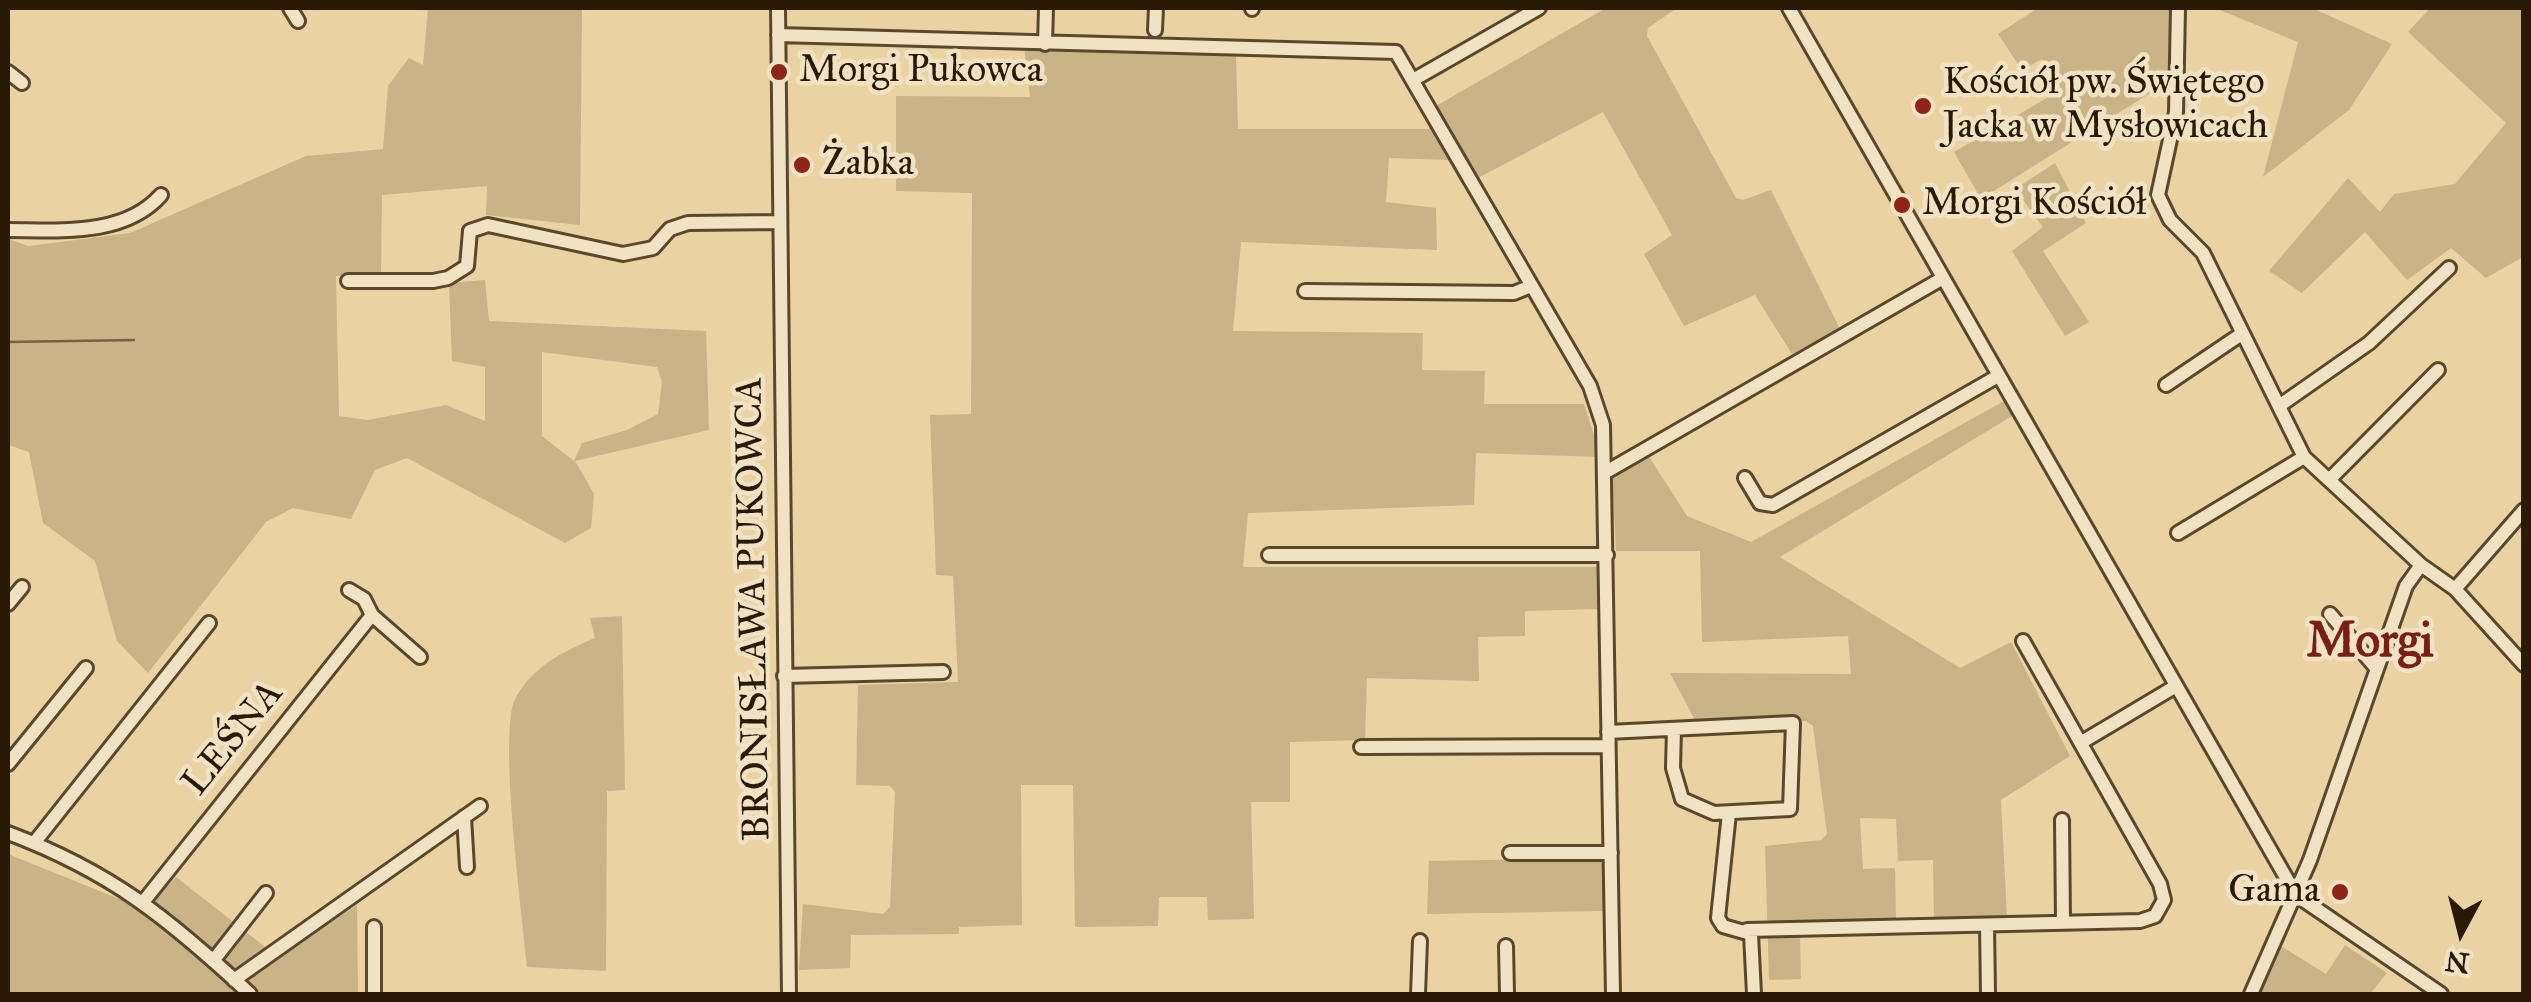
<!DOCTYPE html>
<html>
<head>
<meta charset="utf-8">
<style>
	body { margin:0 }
	#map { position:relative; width:2531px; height:1002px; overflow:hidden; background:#ead2a2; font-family:"IM FELL Great Primer",serif }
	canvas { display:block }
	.frame { position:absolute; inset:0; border:10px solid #2a1905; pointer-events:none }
	.north { position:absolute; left:2411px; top:882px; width:100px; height:100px; -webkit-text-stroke:8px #f1e2c3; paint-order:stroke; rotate:187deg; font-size:28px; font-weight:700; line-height:40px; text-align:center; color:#2a1905 }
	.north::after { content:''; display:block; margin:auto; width:35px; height:45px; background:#2a1905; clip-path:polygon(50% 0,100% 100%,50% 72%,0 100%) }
</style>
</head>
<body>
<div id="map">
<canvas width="2531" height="1002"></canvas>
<div class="frame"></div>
<div class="north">N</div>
</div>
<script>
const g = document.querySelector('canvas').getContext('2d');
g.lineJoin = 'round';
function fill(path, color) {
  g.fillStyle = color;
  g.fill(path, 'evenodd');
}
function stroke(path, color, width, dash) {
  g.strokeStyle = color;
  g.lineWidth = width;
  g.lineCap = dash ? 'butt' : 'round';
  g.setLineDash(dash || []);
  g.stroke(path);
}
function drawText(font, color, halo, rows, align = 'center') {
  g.font = font + ' "IM FELL Great Primer",serif';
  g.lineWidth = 9;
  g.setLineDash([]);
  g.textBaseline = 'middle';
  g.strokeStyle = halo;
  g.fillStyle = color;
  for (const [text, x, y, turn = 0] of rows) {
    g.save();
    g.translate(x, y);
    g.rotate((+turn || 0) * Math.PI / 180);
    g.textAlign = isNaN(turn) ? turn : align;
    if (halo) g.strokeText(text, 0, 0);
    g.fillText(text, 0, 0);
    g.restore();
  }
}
fill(new Path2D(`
	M428 8H582L580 225 486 215 487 186 382 195 381 274 336 276 339 416 368 420 446 405 485 421V367L452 361 449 283 485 280 489 321 706 331 709 430 575 461 594 494 591 528 565 543 407 458 375 470 351 519 293 508 266 522 148 673 117 641 95 561 43 523 29 452 8 445V239L29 246 130 233 306 156 383 149 388 86 409 58 423 65ZM542 352 657 367 662 382 658 414 627 430 582 443 574 461 542 436Z
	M1606 8H1677L1648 28 1647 36 1736 198 1743 200 1771 190 1840 329 1792 354 1755 295 1684 326 1644 254 1672 235 1603 112 1463 186 1448 160 1389 158 1386 202 1436 208 1437 250 1241 242 1233 331 1423 333 1422 370 1485 371 1484 404H1584L1601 457 1476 453 1474 505 1248 513 1243 567H1598L1599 609 1525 611V636L1478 637 1479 681 1367 678 1365 740 1290 742V802H1251L1254 919 1208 920 1207 897H1159L1158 926 1075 927 1073 785H1021L1022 925 959 927V934L851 935 850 968 799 970 803 904 883 914 890 907 895 792 890 786 856 785 858 685 958 682 953 576 936 575 930 415 971 414 972 193 896 191V96L1030 97 1024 47 1236 56 1238 129H1429L1436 106Z
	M2038 8H2170L2171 80 1981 199 1954 152 2059 91 2042 59 2022 70 1998 34Z
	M2215 8H2312L2392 44 2349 110 2263 177 2298 42Z
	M2430 8H2523V257L2486 278 2451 248 2407 280 2365 232 2302 293 2269 271 2348 178 2380 212 2394 194 2455 184 2506 123 2408 32Z
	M2055 163 2086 223 2043 251 2089 322 2065 336 2012 251 2043 227 2015 189Z
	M2004 401 2012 416 1780 557 1960 668 2011 642 2070 756 2001 800 2007 917 1934 920 1933 860 1898 861 1896 819 1860 818 1863 869 1895 868 1896 919 1806 931 1800 938 1801 979 1769 980 1765 846 1821 840 1827 834 1813 726 1806 721 1696 722 1670 673 1851 674 1848 636 1702 642 1700 551H1616L1612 476 1648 455 1687 516 1751 542Z
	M622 616 625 790 607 791 606 971 527 967C523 921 497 728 516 697 535 665 562 652 595 638L590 618Z
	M8 854 149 911 241 994H8Z
	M1604 858 1605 911 1427 914 1429 861Z
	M176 877 278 957 357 905 358 994H261L153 901Z
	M2345 945 2387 973 2370 994H2256L2281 946 2326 974Z`), '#c9b387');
stroke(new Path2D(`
	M8 342 134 340`), '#766243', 2.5);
const minor = new Path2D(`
	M290 8 298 21
	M778 8 789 994
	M1789 8 2296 895 2441 994
	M2178 8 2176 112 2158 195 2170 220 2203 253 2304 457 2421 565 2455 589 2524 665
	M1252 9V8
	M1155 30 1156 8
	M778 35 1396 52 1590 386 1603 425 1613 994
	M1045 44 1046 8
	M8 72 22 83
	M1413 80 1539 8
	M8 230C58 230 124 237 161 195
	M348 281H433L448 278 467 266 470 231 488 225 623 254 653 248 670 229 688 223 780 222
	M1305 291 1514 293 1531 286
	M2166 385 2240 335
	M2279 406 2369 343 2449 268
	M1606 472 1943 278
	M1745 478 1760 503 1773 505 1998 376
	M2329 480 2438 370
	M2178 533 2304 457
	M1269 555H1607
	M2455 589 2524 510
	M349 590 364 599 372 615 420 657
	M8 604 22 587
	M2330 614 2377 669
	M784 676 943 672
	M1608 732 1793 723 1790 809 1714 813 1682 799 1673 768 1674 729
	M2082 742 2176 686
	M1361 747 1608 746
	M8 764 86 668
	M1729 813 1718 918 1723 926 1751 934 1754 994
	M464 817 467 867
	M2062 820 2063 922
	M8 833C112 872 169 919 250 994
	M34 843 209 623
	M1510 853H1611
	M144 901 372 615
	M1987 925 1988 994
	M374 927V994
	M1747 930 2140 921 2155 916 2164 900 2160 884 2023 641
	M1506 946 1507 994
	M213 961 266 893
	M234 980 480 806
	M1418 994 1420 941
	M2251 994 2310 860 2406 586 2421 565`);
stroke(minor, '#5a472c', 18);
stroke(minor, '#f1e2c3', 12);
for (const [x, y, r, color] of [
	[779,72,10,"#8f2418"],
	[1923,106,10,"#8f2418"],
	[802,165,10,"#8f2418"],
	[1902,205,10,"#8f2418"],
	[2340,892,10,"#8f2418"]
]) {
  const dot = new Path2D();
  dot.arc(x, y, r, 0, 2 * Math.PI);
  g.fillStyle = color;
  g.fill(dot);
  stroke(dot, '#f1e2c3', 4);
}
drawText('38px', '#2a1905', '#f1e2c3', [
	["Morgi Pukowca",799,72],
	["Kościół pw. Świętego",1943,84],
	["Jacka w Mysłowicach",1943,128],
	["Żabka",822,165],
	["Morgi Kościół",1922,205],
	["Gama",2320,892,"right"]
], 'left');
drawText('38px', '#2a1905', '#f1e2c3', [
	["BRONISŁAWA PUKOWCA",755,609,-91],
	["LEŚNA",234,739,-51]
]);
drawText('bold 48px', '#7a1f14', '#f1e2c3', [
	["Morgi",2370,644]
]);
</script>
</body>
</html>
